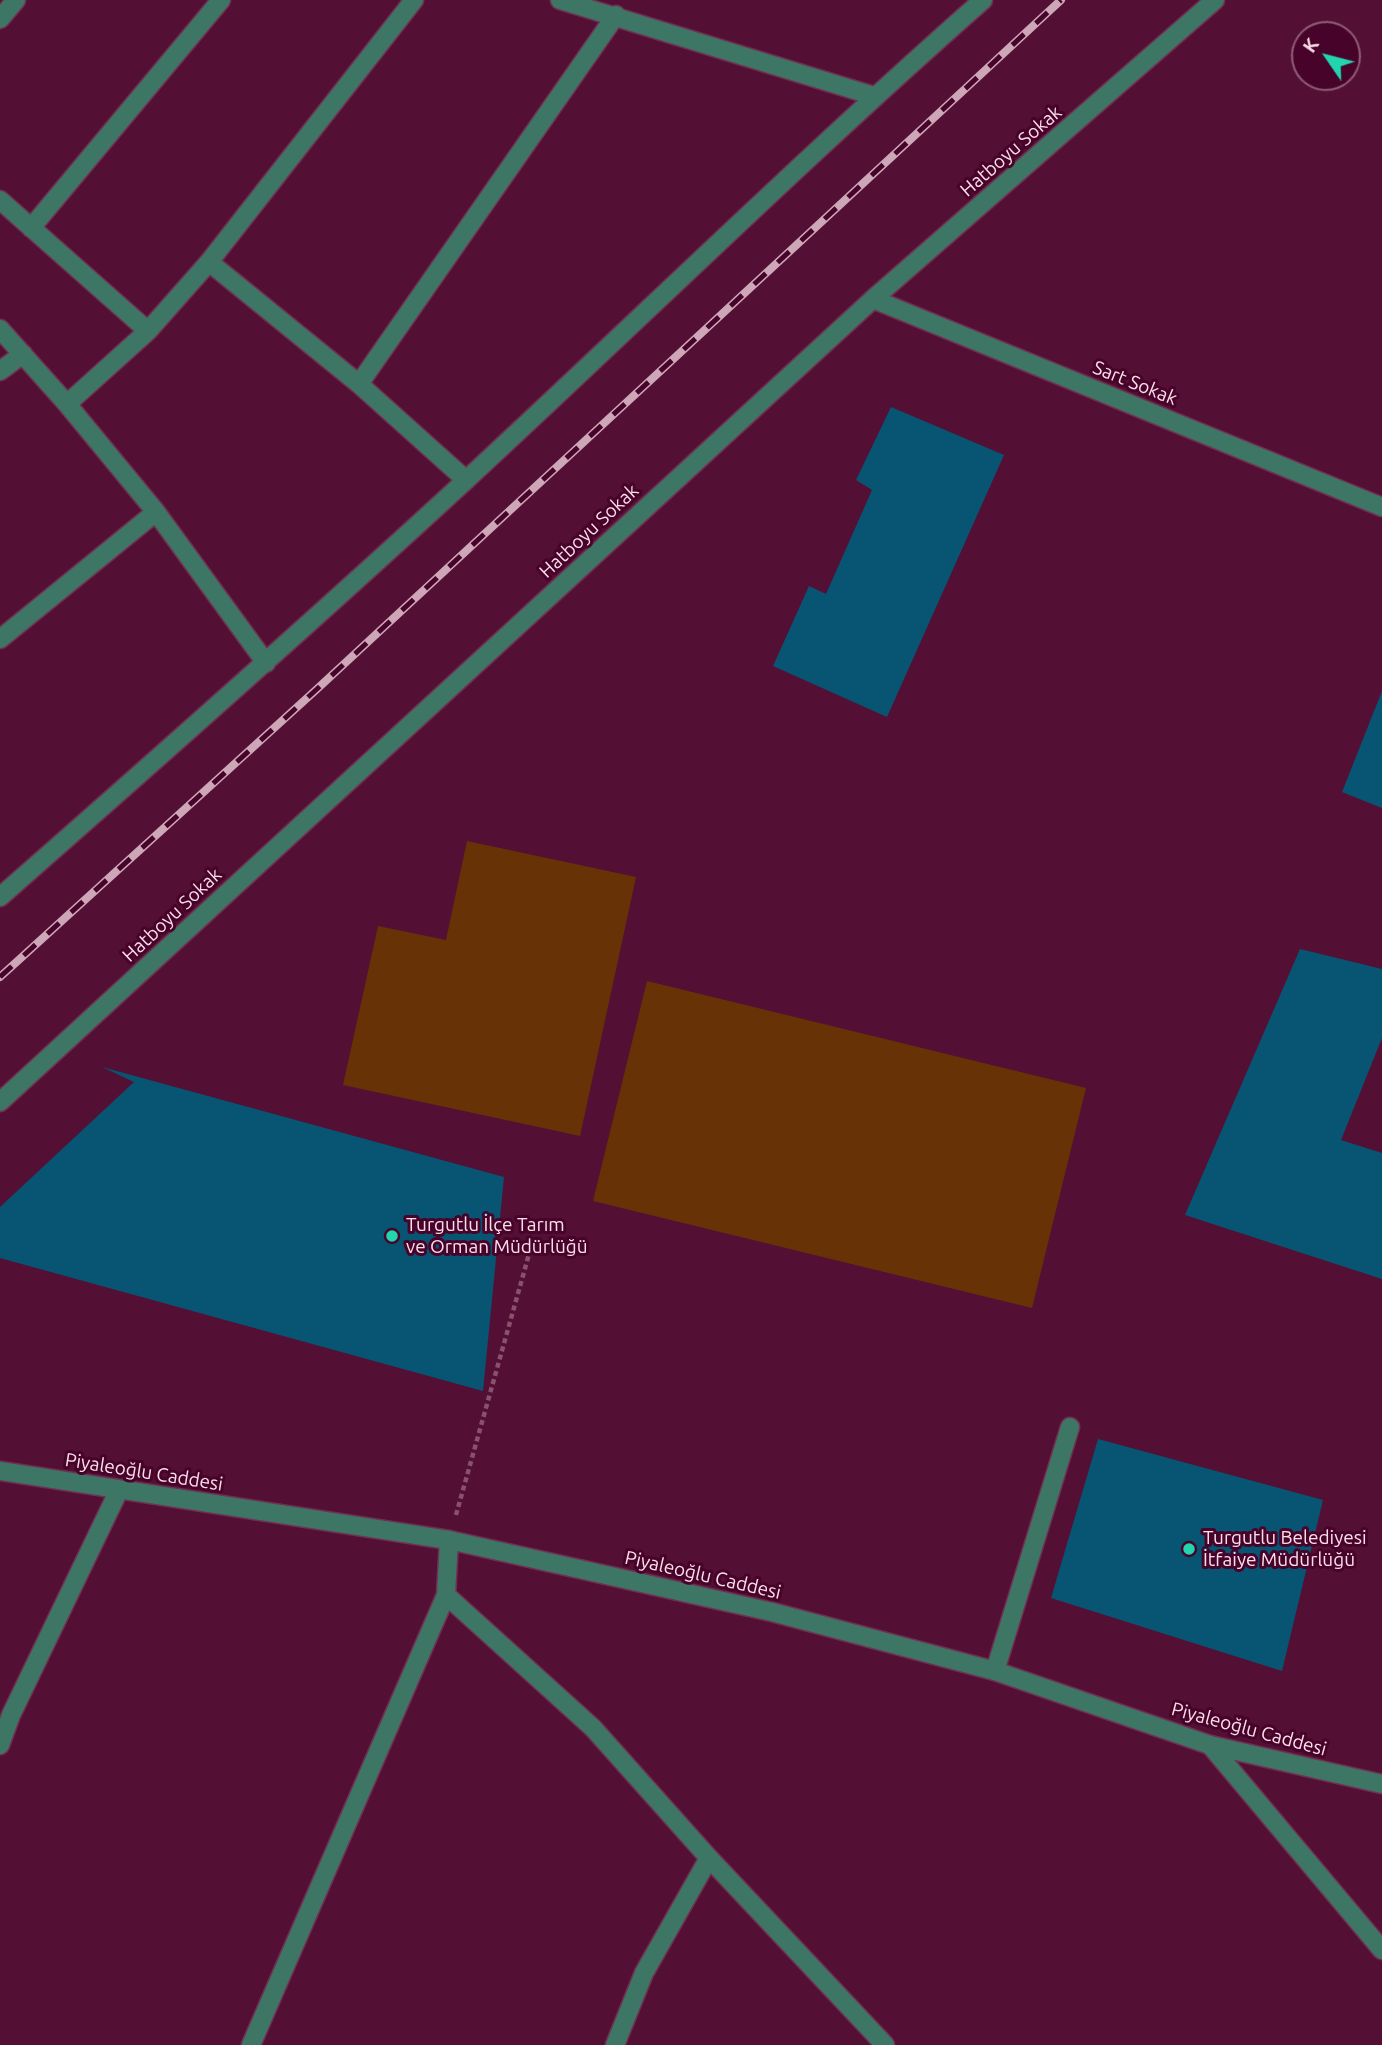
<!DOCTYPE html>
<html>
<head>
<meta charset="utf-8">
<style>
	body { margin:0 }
	#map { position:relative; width:1382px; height:2045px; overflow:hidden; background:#541034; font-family:Ubuntu,sans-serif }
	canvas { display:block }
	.north { position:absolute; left:1291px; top:21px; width:70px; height:70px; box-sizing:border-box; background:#48032a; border:2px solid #8f5b76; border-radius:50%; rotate:305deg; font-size:19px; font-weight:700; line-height:28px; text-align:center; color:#fadfe9 }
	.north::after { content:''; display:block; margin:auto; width:24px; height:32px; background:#22d5af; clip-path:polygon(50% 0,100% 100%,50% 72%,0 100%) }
</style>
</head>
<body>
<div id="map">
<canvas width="1382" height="2045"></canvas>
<div class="north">K</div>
</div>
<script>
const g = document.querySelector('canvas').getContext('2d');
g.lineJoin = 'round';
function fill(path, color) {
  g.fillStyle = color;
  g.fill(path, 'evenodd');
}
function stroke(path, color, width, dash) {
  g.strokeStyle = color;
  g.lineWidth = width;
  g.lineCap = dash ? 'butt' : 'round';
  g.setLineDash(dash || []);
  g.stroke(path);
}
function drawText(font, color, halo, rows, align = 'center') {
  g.font = font + ' Ubuntu,sans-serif';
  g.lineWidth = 6;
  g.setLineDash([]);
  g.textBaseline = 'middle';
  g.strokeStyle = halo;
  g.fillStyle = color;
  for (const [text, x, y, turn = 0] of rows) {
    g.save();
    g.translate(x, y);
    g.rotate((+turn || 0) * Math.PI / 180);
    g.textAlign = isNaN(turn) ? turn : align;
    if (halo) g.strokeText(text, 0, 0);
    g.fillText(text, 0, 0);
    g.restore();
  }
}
fill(new Path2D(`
	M467 841 636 877 580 1136 343 1085 378 926 446 940Z
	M647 981 1086 1088 1032 1308 593 1201Z`), '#673205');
fill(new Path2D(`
	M891 407 1004 455 887 717 773 666 809 586 826 594 872 490 856 480Z
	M1382 691V808L1342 792Z
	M1300 949 1382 969V1038L1341 1140 1382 1153V1279L1185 1215Z
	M102 1067 504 1177 483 1391 0 1258V1207L134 1082Z
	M1098 1439 1323 1500 1282 1671 1051 1598Z`), '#085473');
const minor = new Path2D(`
	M560 0 874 96
	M0 19 16 0
	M0 200 148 331
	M31 228 221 0
	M209 262 359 384 466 480
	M0 329 67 404 156 512 266 663
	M0 371 23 354
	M359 384 616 15
	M67 404 148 331 209 262 414 0
	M0 639 156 512
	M446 1595 593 1728 709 1858
	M995 1671 1070 1427
	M0 1745 11 1715 119 1490
	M1210 1745 1382 1950
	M251 2045 446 1595 449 1540
	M615 2045 644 1973 709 1858 885 2045`);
const tertiary = new Path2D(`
	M873 299 1382 507
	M0 897C156 760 311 623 464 482 637 322 806 156 983 0
	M0 1102 873 299 1215 0
	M0 1471 449 1540 772 1612 995 1671 1210 1745 1382 1784`);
stroke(minor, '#6f3151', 21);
stroke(tertiary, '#6f3151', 21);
stroke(new Path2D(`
	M456 1515 531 1247`), '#88516d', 4.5, [5, 3.5]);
stroke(minor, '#3e7666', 18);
stroke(tertiary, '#3e7666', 18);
const rail = new Path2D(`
	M0 977 317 689 1061 0`);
stroke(rail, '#cda7b8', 8);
stroke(rail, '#48032a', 5, [16]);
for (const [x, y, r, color] of [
	[392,1236,7,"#22d5af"],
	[1189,1549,7,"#22d5af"]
]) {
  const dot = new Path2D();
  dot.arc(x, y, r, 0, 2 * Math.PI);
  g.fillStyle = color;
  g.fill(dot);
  stroke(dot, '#48032a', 2.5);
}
drawText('19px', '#fadfe9', '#48032a', [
	["Hatboyu Sokak",1011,151,-41],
	["Sart Sokak",1135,383,22],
	["Hatboyu Sokak",589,531,-43],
	["Hatboyu Sokak",172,915,-43],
	["Piyaleoğlu Caddesi",144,1472,9],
	["Piyaleoğlu Caddesi",703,1575,13],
	["Piyaleoğlu Caddesi",1249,1729,15]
]);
drawText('19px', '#fadfe9', '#48032a', [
	["Turgutlu İlçe Tarım",406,1225],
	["ve Orman Müdürlüğü",406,1247],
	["Turgutlu Belediyesi",1203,1538],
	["İtfaiye Müdürlüğü",1203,1560]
], 'left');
</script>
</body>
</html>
